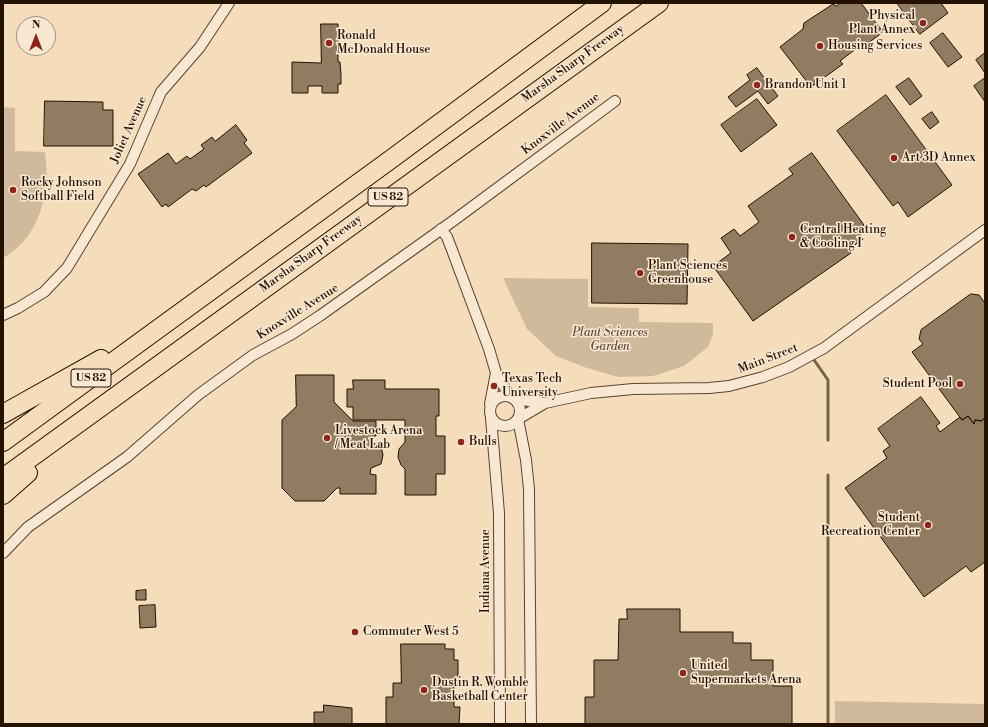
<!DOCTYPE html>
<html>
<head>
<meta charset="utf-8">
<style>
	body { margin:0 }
	#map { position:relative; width:988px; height:727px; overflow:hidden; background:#f5dcbb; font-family:"Libre Bodoni",serif }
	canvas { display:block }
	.frame { position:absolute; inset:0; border:4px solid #241200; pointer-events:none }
	.north { position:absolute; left:16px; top:16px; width:40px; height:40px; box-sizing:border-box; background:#f8e8d3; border:1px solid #a3927f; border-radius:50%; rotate:0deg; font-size:11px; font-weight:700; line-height:16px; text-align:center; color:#241200 }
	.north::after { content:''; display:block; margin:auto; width:14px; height:18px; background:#8f2418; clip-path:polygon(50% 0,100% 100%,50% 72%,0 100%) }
</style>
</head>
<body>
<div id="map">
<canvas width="988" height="727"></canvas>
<div class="frame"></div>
<div class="north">N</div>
</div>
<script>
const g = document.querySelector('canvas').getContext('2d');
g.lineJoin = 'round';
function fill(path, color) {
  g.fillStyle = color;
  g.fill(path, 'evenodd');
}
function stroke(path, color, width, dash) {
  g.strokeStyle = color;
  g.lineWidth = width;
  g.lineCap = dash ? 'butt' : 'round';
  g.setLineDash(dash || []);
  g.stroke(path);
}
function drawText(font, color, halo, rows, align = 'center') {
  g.font = font + ' "Libre Bodoni",serif';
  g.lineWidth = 3;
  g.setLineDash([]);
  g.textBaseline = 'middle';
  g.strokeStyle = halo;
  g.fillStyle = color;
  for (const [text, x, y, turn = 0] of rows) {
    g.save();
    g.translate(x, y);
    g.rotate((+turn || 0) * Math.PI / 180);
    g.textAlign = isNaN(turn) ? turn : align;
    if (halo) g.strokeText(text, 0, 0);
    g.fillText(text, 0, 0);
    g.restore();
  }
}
fill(new Path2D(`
	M3 107 15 108V151L45 152C51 191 40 238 3 258Z
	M503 278 588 279V307L639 308V322L713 323V334L708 347 684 366 653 376 618 377 584 367 556 356 527 329Z
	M835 701 985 704V724H835Z`), '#d1ba9b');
stroke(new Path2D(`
	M812 357 828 380V440
	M828 475V724`), '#77624a', 3);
const building = new Path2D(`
	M840 3H861L883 32 863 47 861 45 840 61 843 64 811 87 780 47 803 29 804 23 833 4 836 6Z
	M897 3H941L948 13 920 34Z
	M321 24H338V62H340L341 75V84H338V93H322V86H308V93H292V62L321 63Z
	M943 33 962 57 948 67 930 43Z
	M985 53V73L976 60Z
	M757 68 778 96 768 104 758 91 736 107 728 97 750 80 747 75Z
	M909 78 922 96 910 105 896 87Z
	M985 78V102L974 86Z
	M886 95 952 185 908 217 898 202 893 206 837 131Z
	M757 99 777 125 741 152 721 125Z
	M45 101 103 102V110H113V146H44Z
	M932 112 939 122 930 129 922 119Z
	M236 125 247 140 244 143 252 153 206 187 204 185 196 191 192 189 168 207 166 204 162 207 138 174 168 153 176 164 187 156 190 159 204 149 201 145 212 137 215 141Z
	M812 153 864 225 857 230 863 239 849 249 851 253 753 321 713 266 731 253 721 238 734 229 740 236 759 222 748 206 793 174 789 169Z
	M592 243 688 244 687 304 592 303Z
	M971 294 979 295 985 303V418L981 421 975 420 974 424 968 416 962 420 912 352 923 344 919 339 921 330Z
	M296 375H334V402L353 421H376V436H371L370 442 381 446 383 455 381 464 371 468 370 474 376 475V494H340V488H337L324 501H295L282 488V420L296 407Z
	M353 380H385V389H439V416H436V436H445V474H436V495H405V469L401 465 398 457 399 449 405 442V420H353V407H347V389H353Z
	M921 397 940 423 936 426 940 432 960 417 962 420 968 416 974 424 975 420 981 421 985 418V562L971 572 966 566 924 597 845 488 887 458 883 451 890 446 878 429Z
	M146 590V600H136V591Z
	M155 605 156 627 140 628 139 606Z
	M627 609H680V632H733V643H751V660H773V686H792V724H585V697H594V660H618L619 619H627Z
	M401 644H445V649H454V660H458V683H454V707H460L459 724H386V697H393V683H401Z
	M324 705 352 708V724H314V712H323Z`);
fill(building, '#917b61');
stroke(building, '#241200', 1);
const minor = new Path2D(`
	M441 229 447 237 452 250 489 349 496 373 510 396
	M3 315 18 308 44 292 67 268 130 164 161 92 200 47 229 3
	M490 411a15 15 0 1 1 30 0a15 15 0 1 1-30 0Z
	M514 399 545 403 591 393 633 389 709 388 729 386 763 377 789 367 824 348 985 230
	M490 404 496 373
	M491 418 499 513 500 724
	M3 553 28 527 127 457 198 395 253 355 292 334 321 315 453 221 615 101
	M531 724 529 489 526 460 518 419 545 403`);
const motorway = new Path2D(`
	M3 414 101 359
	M3 442 394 157 602 3
	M3 478 659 3
	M3 495 28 473`);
stroke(minor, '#58442f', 12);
stroke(motorway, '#241200', 20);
stroke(minor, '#f8e8d3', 10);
stroke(motorway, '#f5dcbb', 18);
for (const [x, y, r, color] of [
	[923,23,4,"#8f2418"],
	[329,43,4,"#8f2418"],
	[820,46,4,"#8f2418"],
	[757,85,4,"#8f2418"],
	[894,158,4,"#8f2418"],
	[13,190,4,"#8f2418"],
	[792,237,4,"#8f2418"],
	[640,273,4,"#8f2418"],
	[960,384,4,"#8f2418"],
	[494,386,4,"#8f2418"],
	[327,438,4,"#8f2418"],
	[461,442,4,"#8f2418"],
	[928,525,4,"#8f2418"],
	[355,632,4,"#8f2418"],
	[683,673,4,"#8f2418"],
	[424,690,4,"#8f2418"]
]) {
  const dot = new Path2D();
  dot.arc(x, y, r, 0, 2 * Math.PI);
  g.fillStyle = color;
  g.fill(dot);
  stroke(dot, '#f8e8d3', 1.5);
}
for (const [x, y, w] of [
	[388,197,40],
	[91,378,40]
]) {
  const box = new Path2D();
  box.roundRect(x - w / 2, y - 9, w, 18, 3);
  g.fillStyle = '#f8e8d3';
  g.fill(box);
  stroke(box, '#241200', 1);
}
drawText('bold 11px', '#241200', null, [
	["US 82",388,197],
	["US 82",91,378]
]);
drawText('12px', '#241200', '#f8e8d3', [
	["Physical",915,16,"right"],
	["Plant Annex",915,30,"right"],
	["Ronald",337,36],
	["McDonald House",337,50],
	["Housing Services",828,46],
	["Brandon Unit 1",765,85],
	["Art 3D Annex",902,158],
	["Rocky Johnson",21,183],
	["Softball Field",21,197],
	["Central Heating",800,230],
	["& Cooling I",800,244],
	["Plant Sciences",648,266],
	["Greenhouse",648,280],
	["Texas Tech",502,379],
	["University",502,393],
	["Student Pool",952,384,"right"],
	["Livestock Arena",335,431],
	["/ Meat Lab",335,445],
	["Bulls",469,442],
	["Student",920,518,"right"],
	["Recreation Center",920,532,"right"],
	["Commuter West 5",363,632],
	["United",691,666],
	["Supermarkets Arena",691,680],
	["Dustin R. Womble",432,683],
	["Basketball Center",432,697]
], 'left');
drawText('12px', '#241200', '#f8e8d3', [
	["Marsha Sharp Freeway",573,64,-36],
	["Knoxville Avenue",561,124,-37],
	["Joliet Avenue",129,130,-66],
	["Marsha Sharp Freeway",311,254,-36],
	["Knoxville Avenue",298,312,-32],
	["Main Street",768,359,-21],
	["Indiana Avenue",486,571,-90]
]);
drawText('italic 12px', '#614d36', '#f8e8d3', [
	["Plant Sciences",610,333],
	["Garden",610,347]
]);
</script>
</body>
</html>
